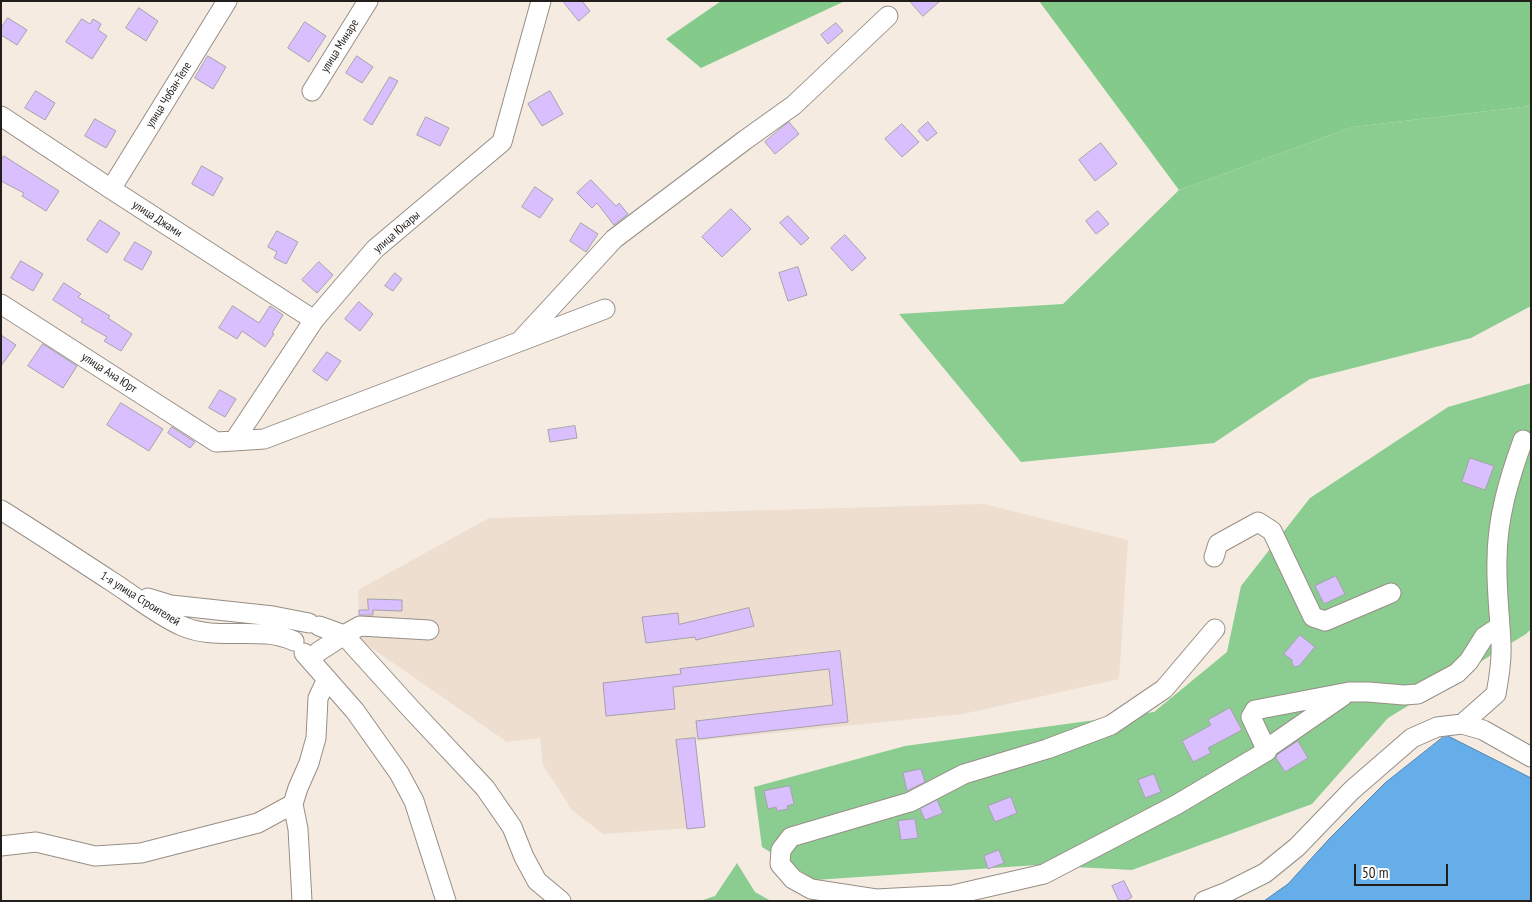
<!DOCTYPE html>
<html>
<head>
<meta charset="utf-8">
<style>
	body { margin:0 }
	#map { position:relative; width:1532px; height:902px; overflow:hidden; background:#f5ebe1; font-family:"PT Sans Narrow",sans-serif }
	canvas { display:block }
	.frame { position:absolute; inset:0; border:2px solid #221e1b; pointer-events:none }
	.scale { position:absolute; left:1354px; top:864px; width:94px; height:22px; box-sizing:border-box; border:2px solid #221e1b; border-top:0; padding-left:6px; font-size:15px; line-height:18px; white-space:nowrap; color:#221e1b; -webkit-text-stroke:4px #fff; paint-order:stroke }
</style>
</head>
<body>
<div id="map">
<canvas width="1532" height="902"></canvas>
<div class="frame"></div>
<div class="scale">50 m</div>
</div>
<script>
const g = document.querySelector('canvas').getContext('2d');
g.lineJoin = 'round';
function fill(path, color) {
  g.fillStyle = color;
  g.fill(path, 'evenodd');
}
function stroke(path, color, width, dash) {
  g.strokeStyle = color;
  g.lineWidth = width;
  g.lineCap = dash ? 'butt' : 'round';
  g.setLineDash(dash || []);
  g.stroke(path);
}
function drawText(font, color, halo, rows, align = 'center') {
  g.font = font + ' "PT Sans Narrow",sans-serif';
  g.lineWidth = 4;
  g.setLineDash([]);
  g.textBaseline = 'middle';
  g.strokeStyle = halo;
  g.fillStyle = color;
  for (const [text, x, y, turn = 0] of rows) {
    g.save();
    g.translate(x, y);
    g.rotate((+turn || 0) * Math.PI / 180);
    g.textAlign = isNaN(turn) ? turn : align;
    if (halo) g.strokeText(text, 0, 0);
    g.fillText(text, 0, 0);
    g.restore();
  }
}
fill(new Path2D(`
	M984 504 1128 540 1119 679 963 714 695 741 705 827 603 834 572 810 543 765 540 738 507 742 360 640 358 590 489 518Z`), '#eedecf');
fill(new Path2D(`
	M1531 106V306L1471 338 1310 379 1214 443 1021 462 899 314 1063 304 1179 190 1353 127Z
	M1531 383V629L1526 634 1388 718 1312 804 1132 870 1037 865 815 880 762 847 754 787 905 746 1154 712 1227 652 1241 586 1310 498 1448 407Z
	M737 863 755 892 771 901H700L715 896Z`), '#8bcd91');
fill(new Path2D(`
	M721 1H845L701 68 666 39Z
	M1039 1H1531V106L1353 127 1179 190Z`), '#84ca8b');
const water = new Path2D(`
	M1446 735 1531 778V901H1264L1288 884 1330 838 1385 783Z`);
fill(water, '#65aeea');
stroke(water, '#5183ac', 1);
const building = new Path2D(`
	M563 1H582L590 11 579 21Z
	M910 1H940L923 16Z
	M139 8 158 21 146 41 126 28Z
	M8 18 27 30 17 45 1 35V28Z
	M82 19 90 24 93 19 101 24 98 30 107 36 92 59 66 42Z
	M305 22 326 36 309 62 288 48Z
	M836 23 843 31 828 44 821 35Z
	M208 56 226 67 213 89 195 78Z
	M357 56 373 67 362 83 346 73Z
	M390 77 398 81 372 125 364 120Z
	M36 91 55 103 45 120 25 108Z
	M550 91 563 114 542 126 528 104Z
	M426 117 449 128 440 146 417 135Z
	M95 119 116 131 106 148 85 136Z
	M789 122 799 134 775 154 765 142Z
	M928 122 937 133 927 141 918 131Z
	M902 124 919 142 902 157 885 139Z
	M1101 143 1117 164 1095 181 1079 160Z
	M4 156 59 191 46 211 22 196 24 193 1 181V161Z
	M202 166 223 178 213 196 192 184Z
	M591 180 616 206 619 203 628 214 614 225 597 203 592 208 577 193Z
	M535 187 553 199 540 218 522 207Z
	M731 209 751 229 722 257 702 237Z
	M1098 211 1109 224 1096 234 1086 221Z
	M788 216 809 238 801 245 780 223Z
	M100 220 120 233 107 253 87 240Z
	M581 223 598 234 586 252 570 241Z
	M277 231 298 242 286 264 274 258 277 252 268 247Z
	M845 235 866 258 852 271 831 248Z
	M135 242 152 252 142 270 124 260Z
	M21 261 43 274 33 291 11 278Z
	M319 262 333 275 317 293 302 280Z
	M798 267 807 295 788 301 779 273Z
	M395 273 402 279 393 291 385 286Z
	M64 283 81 294 78 297 110 316 108 318 132 334 121 351 104 341 107 337 81 322 83 319 53 300Z
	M359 302 373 314 360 331 345 319Z
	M233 306 259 323 270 306 283 315 272 333 274 334 265 347 242 331 237 339 219 328Z
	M1 335 16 345 1 366Z
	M43 344 77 366 63 388 28 366Z
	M327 352 341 361 327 381 313 371Z
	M220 390 236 399 225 417 209 408Z
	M121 403 163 429 149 451 107 425Z
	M575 426 577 438 550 442 548 430Z
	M172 427 195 442 190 448 168 433Z
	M1470 458 1494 466 1485 490 1462 482Z
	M1336 576 1345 594 1324 604 1315 586Z
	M368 599 402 600V611L373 610V615H359V610H368Z
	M749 608 754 626 696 640 695 637 646 643 642 617 678 613 679 624Z
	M1300 635 1315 647 1299 666 1295 667 1292 664V660L1284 654Z
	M840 651 848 722 698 739 696 721 833 705 829 669 673 687 675 709 606 716 603 683 681 674 680 669Z
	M1230 708 1242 730 1208 748 1211 753 1193 762 1182 741 1211 725 1208 720Z
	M695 738 705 827 687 829 676 740Z
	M1298 741 1308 758 1285 772 1276 758 1277 755Z
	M921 769 925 782 907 791 903 773Z
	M1154 774 1161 792 1145 798 1138 780Z
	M790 786 794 804 787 806 788 809 777 811 776 807 768 809 764 791Z
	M1011 797 1017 813 995 822 988 806Z
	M937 800 943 813 925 820 920 809Z
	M915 819 918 838 901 840 898 821Z
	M999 850 1004 863 988 869 984 856Z
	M1124 881 1132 897 1125 901H1119L1112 886Z`);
fill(building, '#dabfff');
stroke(building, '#a5a1ac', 1);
const minor = new Path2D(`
	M312 91 368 1
	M1 116 111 189 314 320
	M111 189 227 1
	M1 304 216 442 234 441 314 320 375 249 502 142 541 1
	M520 341 614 239 745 140 794 105 888 16
	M234 441 264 439 605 309
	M1 510C38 533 74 557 111 581 133 595 157 615 182 626 218 642 259 625 294 641
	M1214 557 1218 544 1258 522 1272 531 1313 617 1325 621 1391 593
	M148 598 171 605 273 616 309 623
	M319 626 344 635 411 709 485 788 512 827 524 857 537 881 561 901
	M1215 629 1164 689 1111 725 1047 749 964 774 910 802 791 837 781 850 780 864 793 879 811 889 876 899 953 895 1044 874 1176 805 1267 751 1251 717 1255 710 1349 692H1368L1404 695 1418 694 1457 673 1469 661 1484 637 1499 627
	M318 652 344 635 360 626 429 630
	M304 653 355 711 399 773 414 801 446 901
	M1462 724 1496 694C1499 678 1502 661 1501 644 1500 616 1496 588 1497 560 1497 518 1509 479 1523 440
	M1272 745 1343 696
	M1 846 36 842 95 856 141 853 258 823 293 804
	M302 901 298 829 293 804 298 788 309 763 316 738 318 698 327 679
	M1204 901 1227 892 1265 873 1297 847 1352 790 1412 738 1437 727 1462 724 1483 730 1531 757`);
stroke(minor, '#978e86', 21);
stroke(minor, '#fff', 19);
drawText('12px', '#221e1b', '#fff', [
	["улица Минаре",340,46,-58],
	["улица Чобан-Тепе",169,95,-58],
	["улица Джами",157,219,33],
	["улица Юкары",397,232,-41],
	["улица Ана Юрт",109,373,33],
	["1-я улица Строителей",140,599,32]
]);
</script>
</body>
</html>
